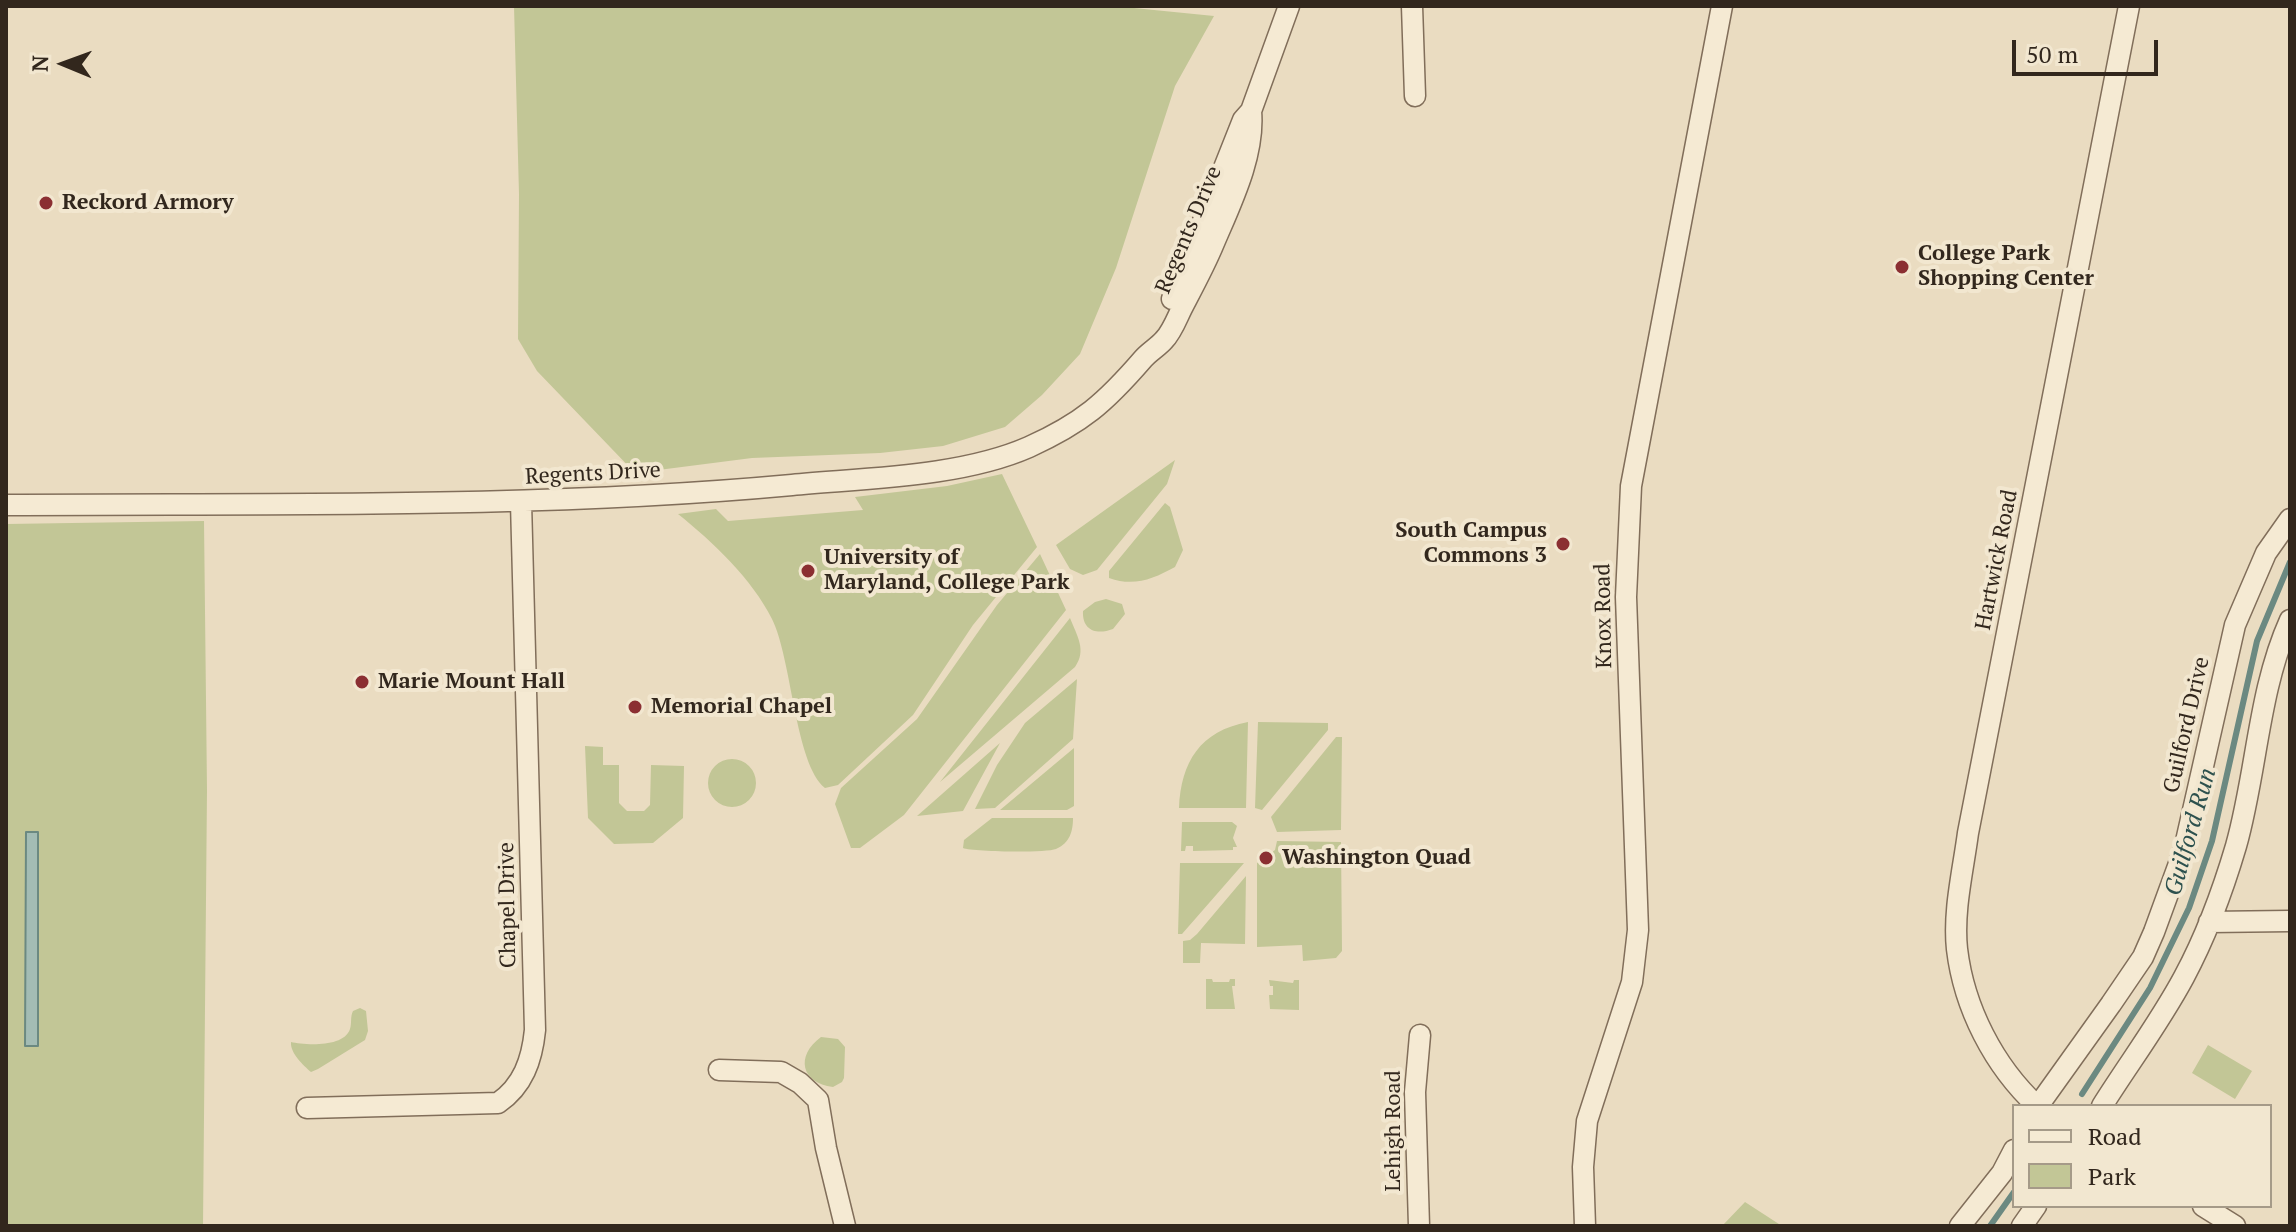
<!DOCTYPE html>
<html>
<head>
<meta charset="utf-8">
<style>
	body { margin:0 }
	#map { position:relative; width:2296px; height:1232px; overflow:hidden; background:#eadcc1; font-family:"PT Serif",serif }
	canvas { display:block }
	.frame { position:absolute; inset:0; border:8px solid #32271d; pointer-events:none }
	.legend { position:absolute; left:2012px; top:1104px; width:260px; height:104px; box-sizing:border-box; background:#f2e7d0; border:2px solid #a59a88; margin:0; padding:10px 14px; list-style:none; font-size:24px; color:#32271d }
	.legend li { display:flex; align-items:center; gap:16px; height:40px }
	.legend b { width:40px; border:2px solid #a59a88 }
	.north { position:absolute; left:24px; top:24px; width:80px; height:80px; -webkit-text-stroke:6px #f2e7d0; paint-order:stroke; rotate:271deg; font-size:22px; font-weight:700; line-height:32px; text-align:center; color:#32271d }
	.north::after { content:''; display:block; margin:auto; width:28px; height:36px; background:#32271d; clip-path:polygon(50% 0,100% 100%,50% 72%,0 100%) }
	.scale { position:absolute; left:2012px; top:40px; width:146px; height:36px; box-sizing:border-box; border:4px solid #32271d; border-top:0; padding-left:10px; font-size:24px; line-height:28px; white-space:nowrap; color:#32271d; -webkit-text-stroke:6px #f2e7d0; paint-order:stroke }
</style>
</head>
<body>
<div id="map">
<canvas width="2296" height="1232"></canvas>
<div class="frame"></div>
<ul class="legend">
<li><b style="height:10px;background:#f5ead3"></b>Road</li>
<li><b style="height:22px;background:#c2c696"></b>Park</li>
</ul>
<div class="north">N</div>
<div class="scale">50 m</div>
</div>
<script>
const g = document.querySelector('canvas').getContext('2d');
g.lineJoin = 'round';
function fill(path, color) {
  g.fillStyle = color;
  g.fill(path, 'evenodd');
}
function stroke(path, color, width, dash) {
  g.strokeStyle = color;
  g.lineWidth = width;
  g.lineCap = dash ? 'butt' : 'round';
  g.setLineDash(dash || []);
  g.stroke(path);
}
function drawText(font, color, halo, rows, align = 'center') {
  g.font = font + ' "PT Serif",serif';
  g.lineWidth = 8;
  g.setLineDash([]);
  g.textBaseline = 'middle';
  g.strokeStyle = halo;
  g.fillStyle = color;
  for (const [text, x, y, turn = 0] of rows) {
    g.save();
    g.translate(x, y);
    g.rotate((+turn || 0) * Math.PI / 180);
    g.textAlign = isNaN(turn) ? turn : align;
    if (halo) g.strokeText(text, 0, 0);
    g.fillText(text, 0, 0);
    g.restore();
  }
}
fill(new Path2D(`
	M514 6H1114L1214 16 1175 86 1116 268 1080 354 1042 395 1005 427 943 446 880 453 752 458 635 473 537 371 518 339 519 194Z
	M1175 460 1167 484 1097 570 1083 575 1070 569 1056 545Z
	M1002 474 1037 547 973 625 913 715 838 785 825 788C795 764 792 659 772 619 752 579 713 542 678 514L716 509 728 521 863 510 855 497 947 486Z
	M1165 503 1170 507 1183 550 1175 567C1153 579 1134 587 1109 578V571Z
	M204 521 207 790 203 1226H6V524Z
	M1040 554 1066 610 904 815 860 848H851L835 804 841 788 917 719 997 605Z
	M1106 599 1122 604 1125 614 1113 629C1097 635 1082 631 1083 611L1095 602Z
	M1070 618C1077 636 1087 650 1075 667L940 782Z
	M1077 679 1073 739 995 808 975 809 997 765 1025 723Z
	M1248 722 1246 808H1179C1181 762 1200 731 1248 722Z
	M1258 722 1328 723V730L1262 810 1255 808Z
	M1336 737H1342L1341 830 1277 832 1271 817Z
	M1000 743 963 811 917 816Z
	M585 746 603 747V765H619V803L627 811H644L650 805 651 765 684 766 683 818 653 843 614 844 588 818Z
	M1074 748V806L1067 810H1000Z
	M708 783a24 24 0 1 1 48 0a24 24 0 1 1-48 0Z
	M992 818H1073C1073 831 1070 843 1056 849 1046 853 973 852 963 848L964 840Z
	M1182 822H1232L1237 826 1233 838 1237 847H1233V850L1193 851V846H1186L1185 851H1181Z
	M1277 841 1341 842 1342 951 1336 958 1303 961 1302 945 1257 947V863L1275 850Z
	M1180 863H1244L1182 934H1178Z
	M1246 876 1245 944 1201 943 1200 963H1183V941L1190 940 1197 934Z
	M1206 979H1212L1213 982H1229L1230 979H1235V986H1232L1235 1009H1206Z
	M1269 980 1293 983 1294 980H1299V1010L1270 1009 1269 995H1273V986H1270Z
	M360 1008 366 1011 368 1031 365 1040 318 1069 311 1072C303 1065 290 1053 291 1042 304 1045 344 1048 350 1029 352 1023 350 1017 353 1011Z
	M821 1037 838 1039 845 1047 844 1078 842 1082 833 1087C801 1083 795 1056 821 1037Z
	M2208 1045 2252 1071 2235 1099 2192 1073Z
	M1745 1202 1782 1226H1722Z`), '#c2c696');
const water = new Path2D(`
	M26 832H38V1046H25Z`);
fill(water, '#a3bcb4');
stroke(water, '#6b8981', 2);
stroke(new Path2D(`
	M2082 1094 2150 988 2189 908 2212 841 2257 641 2290 562
	M1990 1226 2014 1192`), '#6b8981', 6);
const minor = new Path2D(`
	M1412 6 1415 96
	M1172 299 1243 120 1251 111 1289 6
	M6 505C268 503 531 509 792 485 866 478 961 477 1029 447 1082 423 1105 403 1143 359 1149 352 1158 347 1164 340 1172 332 1177 318 1182 308 1193 287 1205 265 1214 243 1231 203 1255 155 1251 111
	M2209 922 2290 921
	M719 1070 781 1072 800 1083 818 1100 826 1148 845 1226
	M2037 1106C1994 1066 1964 1008 1957 949 1953 911 1963 871 1968 833L2129 6
	M2038 1106 2111 1004 2143 957 2154 932 2184 850 2235 625 2266 553 2290 519
	M2102 1106C2129 1063 2160 1022 2184 977 2206 936 2223 890 2236 846 2257 772 2258 691 2290 620
	M307 1108 498 1103C523 1086 532 1060 535 1030L521 502
	M2203 1206 2235 1226
	M1419 1226 1415 1092 1420 1035
	M1585 1226 1583 1167 1587 1121 1632 982 1638 930 1626 597 1631 486 1722 6
	M1960 1226 2002 1173 2014 1150
	M2022 1226 2036 1206`);
stroke(minor, '#816e5a', 23);
stroke(minor, '#f5ead3', 20);
for (const [x, y, r, color] of [
	[46,203,8,"#8b2f32"],
	[1902,267,8,"#8b2f32"],
	[1563,544,8,"#8b2f32"],
	[808,571,8,"#8b2f32"],
	[362,682,8,"#8b2f32"],
	[635,707,8,"#8b2f32"],
	[1266,858,8,"#8b2f32"]
]) {
  const dot = new Path2D();
  dot.arc(x, y, r, 0, 2 * Math.PI);
  g.fillStyle = color;
  g.fill(dot);
  stroke(dot, '#f2e7d0', 3);
}
drawText('bold 22px', '#32271d', '#f2e7d0', [
	["Reckord Armory",62,203],
	["College Park",1918,254],
	["Shopping Center",1918,279],
	["South Campus",1547,531,"right"],
	["Commons 3",1547,556,"right"],
	["University of",824,558],
	["Maryland, College Park",824,583],
	["Marie Mount Hall",378,682],
	["Memorial Chapel",651,707],
	["Washington Quad",1282,858]
], 'left');
drawText('22px', '#32271d', '#f2e7d0', [
	["Regents Drive",1189,230,-67],
	["Regents Drive",593,474,-3],
	["Hartwick Road",1997,560,-79],
	["Knox Road",1604,616,-91],
	["Guilford Drive",2187,725,-77],
	["Chapel Drive",508,905,-91],
	["Lehigh Road",1394,1131,-90]
]);
drawText('italic 24px', '#2d514e', '#f2e7d0', [
	["Guilford Run",2191,832,-74]
]);
</script>
</body>
</html>
